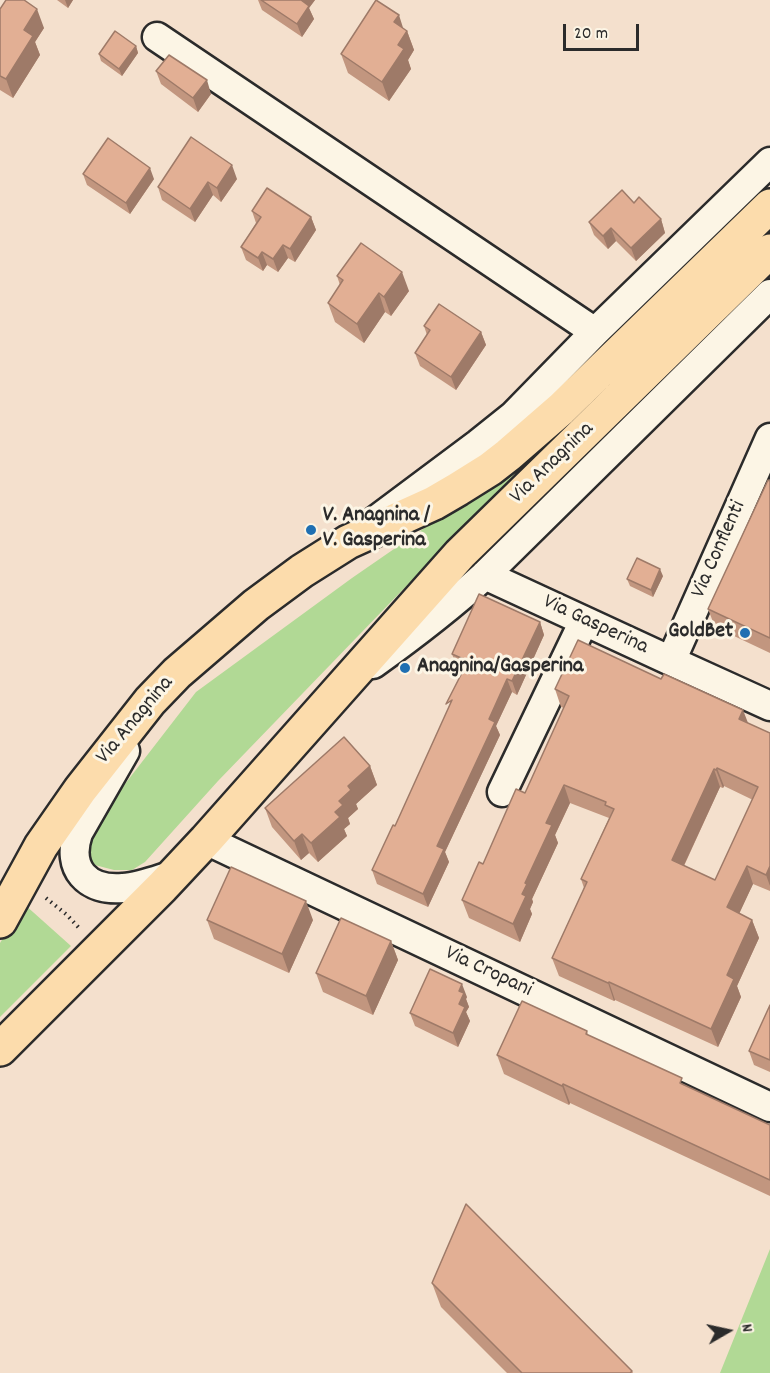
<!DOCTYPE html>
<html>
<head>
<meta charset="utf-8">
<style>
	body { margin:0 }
	#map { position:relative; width:770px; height:1373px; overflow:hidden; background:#f4e0cd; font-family:Dekko,sans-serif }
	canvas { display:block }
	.north { position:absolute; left:698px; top:1301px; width:60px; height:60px; -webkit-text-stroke:4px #fcf5e5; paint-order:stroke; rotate:81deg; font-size:16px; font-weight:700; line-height:24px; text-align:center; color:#2b2b2b }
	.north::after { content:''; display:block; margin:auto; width:21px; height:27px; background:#2b2b2b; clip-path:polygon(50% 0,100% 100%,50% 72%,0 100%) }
	.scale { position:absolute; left:563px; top:24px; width:76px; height:27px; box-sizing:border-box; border:3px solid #2b2b2b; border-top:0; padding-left:8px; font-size:18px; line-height:21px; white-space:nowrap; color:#2b2b2b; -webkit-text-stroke:4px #fcf5e5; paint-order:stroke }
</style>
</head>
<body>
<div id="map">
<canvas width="770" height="1373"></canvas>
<div class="north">N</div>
<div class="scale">20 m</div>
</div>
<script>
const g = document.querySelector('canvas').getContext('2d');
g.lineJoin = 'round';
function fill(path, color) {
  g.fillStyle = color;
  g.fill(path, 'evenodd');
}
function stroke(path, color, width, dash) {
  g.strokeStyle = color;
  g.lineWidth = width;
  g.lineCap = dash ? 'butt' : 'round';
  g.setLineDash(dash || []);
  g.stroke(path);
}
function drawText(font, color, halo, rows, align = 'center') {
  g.font = font + ' Dekko,sans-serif';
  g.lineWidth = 6;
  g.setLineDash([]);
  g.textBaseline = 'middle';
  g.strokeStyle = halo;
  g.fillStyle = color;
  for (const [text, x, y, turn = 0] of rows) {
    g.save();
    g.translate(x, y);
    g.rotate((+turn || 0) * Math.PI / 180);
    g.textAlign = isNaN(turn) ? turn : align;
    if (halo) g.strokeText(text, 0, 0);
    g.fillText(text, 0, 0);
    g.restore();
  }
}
fill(new Path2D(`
	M529 459 218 781 145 862 132 870H114L91 864 88 842 118 793 196 692 352 578 465 500Z
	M24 904 71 946 0 1017V943Z
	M770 1249V1373H720Z`), '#b1d995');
const minor = new Path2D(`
	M157 37 595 332
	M375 521 478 444 513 416 595 332 770 162
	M485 575 671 661 770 706
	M671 661 770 438
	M373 664C412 636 450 607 485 575L770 294
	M125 751 78 833C66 869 87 891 123 888 140 887 157 880 173 875
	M502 792 584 621
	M206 840 770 1107`);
const major = new Path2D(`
	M0 921 41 846 80 790 150 701 177 673 256 605 302 571 348 542 434 503 458 489 490 469 508 455 561 409 770 206
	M0 1049 162 887 206 840 460 554 770 251`);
stroke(minor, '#2b2b2b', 33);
stroke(major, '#2b2b2b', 38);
stroke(new Path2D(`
	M46 898 67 915 80 929`), '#2b2b2b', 4, [1.5, 4.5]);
stroke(minor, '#fcf5e5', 28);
stroke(major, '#fcdcac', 33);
fill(new Path2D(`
	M57 0H73L68 8Z
	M258 0H315L309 8 314 19 302 37 262 10Z
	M0 9 44 28 35 42 40 55 13 98 0 90Z
	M403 29 407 31 414 50 408 60 411 69 389 101 348 73 341 54Z
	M136 46 138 53 122 76 101 61 99 54Z
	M156 71 211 94 198 112 161 84Z
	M83 174 154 179 130 214 87 185Z
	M237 179 221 202 213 195 195 222 162 200 158 187Z
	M634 203 661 219 665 233 636 261 616 241 608 249 594 235 589 222Z
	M252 211 311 217 316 230 295 262 288 258 278 272 267 265 263 271 246 260 241 247 256 223Z
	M337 276 409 291 391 316 385 312 364 343 335 322 328 303 340 285Z
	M424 326 481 332 486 345 456 390 420 366 415 353 427 335Z
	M770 481V653L715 627 708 609Z
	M663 576 653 597 630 586 627 579Z
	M540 622 544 635 517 695 512 692 496 726 500 735 445 852 449 862 428 907 377 884 372 870 395 826 448 709 463 670 457 667 452 654Z
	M555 689 748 723 770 733V891L753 884 739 913 752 920 759 938 737 986 741 997 718 1047 615 1000 614 1001 559 976 552 958 584 888 581 879 609 818 570 803 555 835 558 843 532 899 533 902 530 909 532 914 520 942 469 918 462 900 483 864 525 793 564 708 561 707ZM724 786 753 800 715 880 684 866 720 787 723 788Z
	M370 766 377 785 356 804 358 809 348 818 350 824 344 829 347 836 318 862 309 853 301 860 272 827 265 808Z
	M207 920H313L289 973 214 939Z
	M391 941 398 960 373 1015 323 992 316 973Z
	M467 997 466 999 469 1007 466 1012 470 1021 458 1047 415 1026 410 1013Z
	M770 1005V1072L754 1065 749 1051Z
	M587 1031 588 1035 685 1086 770 1125V1196L570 1103 569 1105 504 1074 497 1055Z
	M432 1283 632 1371 633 1373H507L441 1307Z`), '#c2967f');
fill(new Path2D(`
	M65 0H73L68 8Z
	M301 0H315L309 8 314 19 302 37 297 24Z
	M37 9 44 28 35 42 40 55 13 98 6 79 24 30Z
	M399 15 405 34 407 31 414 50 408 60 411 69 389 101 382 82 398 45 394 22Z
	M136 46 138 53 122 76 119 69Z
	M207 80 211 94 198 112 193 98Z
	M232 165 237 179 221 202 217 188Z
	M150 168 154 179 130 214 126 203Z
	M208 182 213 195 195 222 190 209Z
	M311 217 316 230 295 262 290 249Z
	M661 219 665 233 636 261 631 248Z
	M611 228 616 241 608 249 603 236Z
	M283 245 288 258 278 272 273 259Z
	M262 252 267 265 263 271 258 258Z
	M402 272 409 291 391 316 384 297Z
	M379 293 385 312 364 343 357 324Z
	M481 332 486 345 456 390 451 377Z
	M660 569 663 576 653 597 651 590Z
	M540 622 544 635 517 695 512 681Z
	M507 679 512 692 496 726 500 735 445 852 449 862 428 907 423 894 437 846 489 719Z
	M743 710 750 728 739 719Z
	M370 766 377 785 356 804 358 809 348 818 350 824 344 829 347 836 318 862 311 843 335 812 339 801 348 786Z
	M717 768 724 786 723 788 716 770Z
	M714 769 720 787 678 878 672 860Z
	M564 785 570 803 555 835 558 843 532 899 533 902 530 909 532 914 520 942 513 924 525 883 546 823Z
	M302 834 309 853 301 860 294 841Z
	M747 866 753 884 734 925 727 907Z
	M770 866V886L766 875Z
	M306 901 313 920 289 973 282 954Z
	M752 920 759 938 737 986 741 997 718 1047 711 1029 727 975Z
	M391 941 398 960 373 1015 366 996Z
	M609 982 615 1000 614 1001 608 983Z
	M462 984 467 997 466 999 469 1007 466 1012 470 1021 458 1047 453 1033 459 1004V991Z
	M563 1084 570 1103 569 1105 562 1086Z`), '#9e7a68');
const building = new Path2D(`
	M6 0H24L37 9 24 30 33 36 6 79 0 76V9Z
	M261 0H301L309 6 297 24Z
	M376 0 399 15 394 22 407 31 398 45 404 49 382 82 341 54Z
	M115 31 136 46 119 69 99 54Z
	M169 55 207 80 193 98 156 71Z
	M191 137 232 165 217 188 208 182 190 209 158 187Z
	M108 138 150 168 126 203 83 174Z
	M267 188 311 217 290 249 283 245 273 259 262 252 258 258 241 247 261 217 252 211Z
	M622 190 634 203 639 197 661 219 631 248 611 228 603 236 589 222Z
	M361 243 402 272 384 297 379 293 357 324 328 303 343 280 337 276Z
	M439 304 481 332 451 377 415 353 430 330 424 326Z
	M768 480 770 481V638L708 609Z
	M637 558 660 569 651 590 627 579Z
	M479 594 540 622 512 681 507 679 489 719 495 722 437 846 444 849 423 894 372 870 393 825 395 826 452 700 446 704 468 661 452 654Z
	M578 640 661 679 664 674 743 710 739 719 770 733V866L766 875 747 866 727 907 752 920 727 975 734 979 711 1029 609 982 608 983 552 958 587 882 581 879 614 809 605 805 606 802 564 785 546 823 552 825 525 883 527 884 522 894 526 896 513 924 462 900 479 862 483 864 516 789 525 793 569 696 555 689ZM717 768 758 787 715 880 672 860 714 769 716 770Z
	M344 737 370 766 348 786 351 790 339 801 343 805 335 812 340 817 311 843 302 834 294 841 265 808Z
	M231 867 306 901 282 954 207 920Z
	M341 918 391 941 366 996 316 973Z
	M430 969 462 984 459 991 464 993 459 1004 465 1007 453 1033 410 1013Z
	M522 1001 587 1031 586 1034 682 1078 680 1083 770 1125V1180L563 1084 562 1086 497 1055Z
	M770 1005V1060L749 1051Z
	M466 1204 632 1371 630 1373H522L432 1283Z`);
fill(building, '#e2af94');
stroke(building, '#9e7a68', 1.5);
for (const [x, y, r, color] of [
	[311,530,6,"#1f6fb2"],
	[745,633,6,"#1f6fb2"],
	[405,668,6,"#1f6fb2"]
]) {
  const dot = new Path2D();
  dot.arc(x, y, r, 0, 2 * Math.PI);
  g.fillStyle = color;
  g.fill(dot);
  stroke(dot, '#fcf5e5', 2);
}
drawText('22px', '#2b2b2b', '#fcf5e5', [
	["Via Anagnina",553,464,-44],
	["Via Conflenti",720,550,-66],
	["Via Gasperina",595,626,25],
	["Via Anagnina",136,721,-50],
	["Via Cropani",488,973,25]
]);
drawText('bold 22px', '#2b2b2b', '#fcf5e5', [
	["V. Anagnina /",323,517],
	["V. Gasperina",323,542],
	["GoldBet",733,633,"right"],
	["Anagnina/Gasperina",417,668]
], 'left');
</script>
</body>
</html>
